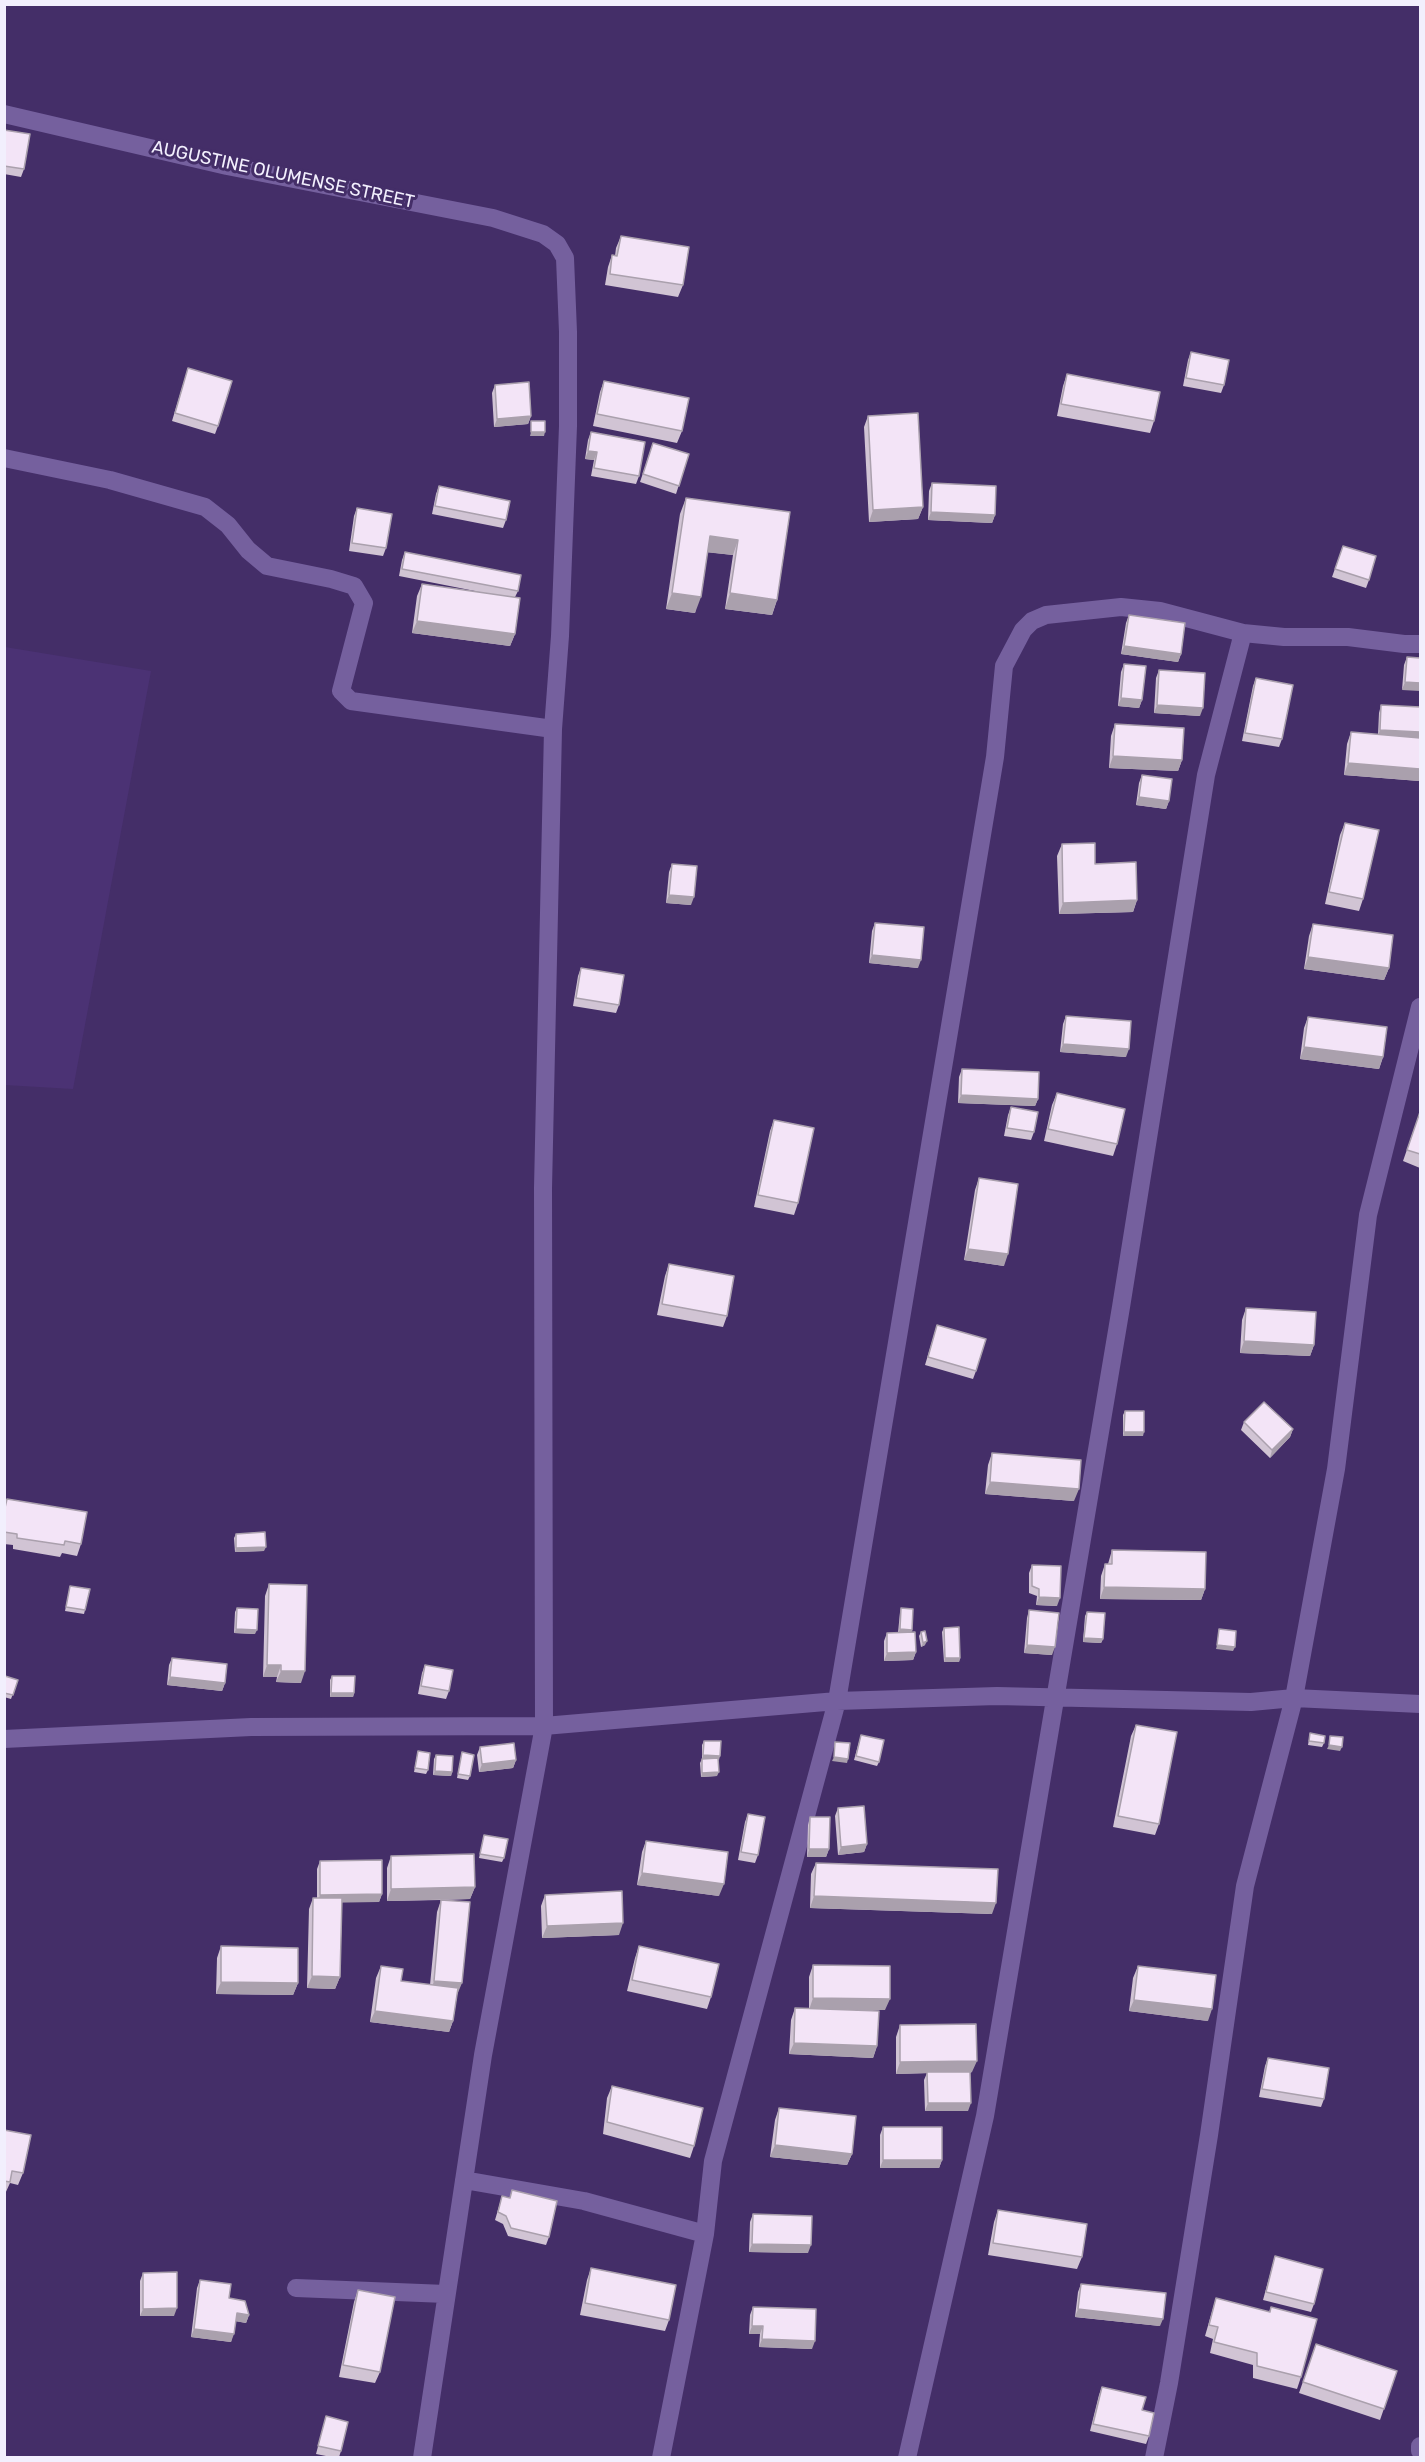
<!DOCTYPE html>
<html>
<head>
<meta charset="utf-8">
<style>
	body { margin:0 }
	#map { position:relative; width:1425px; height:2462px; overflow:hidden; background:#442e68; font-family:Rubik,sans-serif }
	canvas { display:block }
	.frame { position:absolute; inset:0; border:6px solid #f2effd; pointer-events:none }
</style>
</head>
<body>
<div id="map">
<canvas width="1425" height="2462"></canvas>
<div class="frame"></div>
</div>
<script>
const g = document.querySelector('canvas').getContext('2d');
g.lineJoin = 'round';
function fill(path, color) {
  g.fillStyle = color;
  g.fill(path, 'evenodd');
}
function stroke(path, color, width, dash) {
  g.strokeStyle = color;
  g.lineWidth = width;
  g.lineCap = dash ? 'butt' : 'round';
  g.setLineDash(dash || []);
  g.stroke(path);
}
function drawText(font, color, halo, rows, align = 'center') {
  g.font = font + ' Rubik,sans-serif';
  g.lineWidth = 6;
  g.setLineDash([]);
  g.textBaseline = 'middle';
  g.strokeStyle = halo;
  g.fillStyle = color;
  for (const [text, x, y, turn = 0] of rows) {
    g.save();
    g.translate(x, y);
    g.rotate((+turn || 0) * Math.PI / 180);
    g.textAlign = isNaN(turn) ? turn : align;
    if (halo) g.strokeText(text, 0, 0);
    g.fillText(text, 0, 0);
    g.restore();
  }
}
fill(new Path2D(`
	M5 647 151 671 73 1089 5 1085Z`), '#4b3274');
stroke(new Path2D(`
	M4 114 227 166 493 218 543 234 557 244 565 258 568 332V426L560 636 553 729 543 1188 544 1726 483 2055 422 2458
	M4 458 110 480 205 507 228 525 248 550 267 566 331 579 354 586 364 603 341 691 351 701 553 729
	M4 1739 251 1727 544 1726 837 1701 997 1696 1251 1702 1294 1698 1420 1704
	M464 2180 584 2201 705 2234
	M296 2288 446 2294
	M1420 2451V2446
	M661 2458 705 2234 713 2161 837 1701 995 757 1004 666 1023 630 1032 621 1046 615 1121 607 1160 611 1243 633 1284 637H1348L1404 644H1420
	M907 2458 985 2116 1121 1307 1206 775 1243 633
	M1154 2458 1169 2383 1209 2135 1245 1886 1294 1698 1336 1469 1368 1215 1420 1007`), '#75609e', 18);
fill(new Path2D(`
	M4 130 24 169 21 177 4 174Z
	M621 236 683 285 678 297 605 285 608 267 612 255 615 256 616 248Z
	M1191 352 1224 385 1221 393 1183 386 1188 360Z
	M188 368 218 426 215 434 172 421Z
	M1067 374 1154 421 1150 433 1057 416 1063 386Z
	M604 381 682 431 677 443 593 426 600 392Z
	M495 385 531 416 528 424 494 427 492 393Z
	M868 416 923 507 918 519 869 522 864 427Z
	M591 432 639 476 636 484 591 476 594 460 585 459 588 440Z
	M653 443 689 454 676 494 640 482Z
	M932 483 995 515 992 523 928 520 929 491Z
	M439 486 506 520 503 528 432 514 436 494Z
	M686 498 790 512 777 600 772 615 725 609 733 555 707 552 695 613 666 609 680 514Z
	M357 508 386 548 383 556 349 551 354 516Z
	M1343 546 1369 580 1366 588 1332 577Z
	M405 552 518 591 515 597V634L510 646 412 633 417 596 422 584 480 592 399 576 402 560Z
	M1129 615 1181 654 1178 662 1121 654 1126 623Z
	M1407 657 1420 658 1402 690 1404 665Z
	M1124 664 1142 700 1139 708 1118 706 1121 672Z
	M1159 670 1200 716 1154 713 1156 678Z
	M1256 678 1282 739 1279 747 1242 741 1253 686Z
	M1381 705 1420 707V776L1419 781 1344 775 1347 744 1351 732 1378 735 1379 713Z
	M1115 724 1182 760 1178 771 1109 768 1111 736Z
	M1142 775 1169 801 1166 809 1136 805 1139 783Z
	M1345 823 1363 899 1359 911 1325 904 1340 835Z
	M1062 844 1095 864 1137 900 1133 912 1059 914 1057 856Z
	M672 864 691 905 666 903 669 872Z
	M875 923 918 968 869 963 872 931Z
	M1313 924 1389 968 1384 980 1304 969 1309 936Z
	M581 968 619 1005 616 1013 573 1006 578 976Z
	M1066 1016 1126 1057 1060 1052 1063 1024Z
	M1308 1017 1383 1057 1379 1069 1300 1059 1304 1028Z
	M962 1069 1038 1099 1035 1106 958 1103 959 1077Z
	M1057 1093 1117 1144 1113 1156 1044 1141 1052 1105Z
	M1011 1107 1034 1132 1031 1140 1004 1136 1008 1115Z
	M1420 1112V1168L1403 1161Z
	M774 1120 798 1203 794 1215 754 1207 770 1131Z
	M979 1178 1004 1266 964 1260 975 1190Z
	M669 1264 727 1316 723 1327 657 1315 665 1276Z
	M1246 1308 1314 1345 1310 1356 1240 1353 1242 1320Z
	M937 1325 976 1371 973 1379 925 1365Z
	M1125 1411 1143 1436H1123V1415Z
	M1244 1422 1293 1429 1290 1437 1270 1458 1241 1430Z
	M992 1453 1074 1501 985 1494 988 1465Z
	M7 1499 81 1544 77 1556 62 1553 60 1557 13 1549V1545L4 1544V1505Z
	M236 1534 264 1551 235 1552 234 1538Z
	M1112 1550 1205 1589 1201 1600 1100 1599 1101 1576 1105 1564H1108Z
	M1032 1565 1057 1606 1036 1605 1037 1596 1029 1593V1573Z
	M269 1584 301 1683 276 1682 277 1677H263L265 1596Z
	M70 1586 85 1610 84 1614 65 1611Z
	M237 1608 255 1634 234 1633 235 1612Z
	M901 1608 912 1630 911 1633 916 1652 913 1660 884 1661V1641L887 1633H898L900 1612Z
	M1029 1610 1052 1655 1024 1653 1027 1618Z
	M1087 1612 1103 1639 1101 1643 1083 1642 1085 1616Z
	M944 1628 960 1658 959 1662H944L942 1632Z
	M921 1632 925 1645 921 1647 919 1636Z
	M172 1658 225 1683 222 1691 167 1685 169 1665Z
	M425 1665 449 1691 446 1699 418 1694 422 1673Z
	M332 1676 354 1693 353 1697H330V1680Z
	M4 1678 18 1680 11 1699 4 1697Z
	M1136 1725 1159 1824 1155 1835 1113 1827 1131 1736Z
	M1310 1733 1324 1743 1322 1747 1308 1745Z
	M861 1735 879 1762 877 1766 854 1760Z
	M704 1741 720 1756 718 1759 717 1776 701 1777 700 1763 702 1759V1745Z
	M480 1747 516 1760 513 1768 479 1772 477 1755Z
	M418 1751 428 1770 426 1774 414 1772Z
	M462 1752 470 1776 468 1780 457 1778Z
	M436 1755 452 1772 451 1776 433 1775 434 1759Z
	M838 1808 867 1844 864 1852 838 1855 835 1816Z
	M748 1814 758 1855 755 1863 738 1860 745 1822Z
	M810 1817 829 1849 826 1857H807L808 1825Z
	M484 1835 504 1858 502 1862 479 1858Z
	M646 1841 719 1896 637 1885 642 1852Z
	M391 1856 475 1887 470 1899 442 1900 457 1995 453 2021 449 2032 370 2022 376 1978 381 1966 401 1981 430 1985 437 1912 441 1900 387 1901V1868Z
	M320 1861 382 1894 379 1902H342L340 1977 335 1989 307 1988 309 1909 313 1898H317V1869Z
	M816 1863 992 1914 810 1908 811 1874Z
	M545 1895 619 1935 542 1938 541 1906Z
	M221 1946 298 1983 293 1995 216 1994 217 1958Z
	M639 1946 711 1997 707 2009 627 1991 635 1958Z
	M813 1965 885 2010H855L877 2046 873 2058 789 2054 791 2020 795 2008H809V1977Z
	M1138 1966 1208 2021 1129 2011 1133 1978Z
	M900 2025 972 2072 970 2073 968 2111H925L924 2080 927 2073 896 2074V2037Z
	M1268 2058 1324 2099 1321 2107 1259 2097 1265 2066Z
	M612 2086 694 2146 690 2158 603 2134 607 2098Z
	M779 2108 852 2154 847 2165 770 2157 775 2120Z
	M883 2127 942 2160 939 2168H880V2135Z
	M4 2130 23 2173 18 2185 10 2183 5 2194H4Z
	M512 2190 549 2237 546 2245 508 2236 503 2224 495 2220 502 2196 510 2198Z
	M998 2210 1082 2257 1077 2269 988 2255 994 2222Z
	M753 2214 808 2253 749 2252 750 2222Z
	M1275 2256 1314 2304 1311 2312 1263 2300Z
	M591 2268 669 2320 665 2331 580 2315 587 2280Z
	M143 2273 174 2316H140V2281Z
	M200 2280 229 2298 249 2315 246 2323 236 2321 231 2342 191 2337 197 2288Z
	M1081 2284 1160 2326 1075 2317 1078 2292Z
	M358 2290 380 2372 375 2383 339 2377 354 2302Z
	M1216 2298 1269 2312 1271 2307 1301 2377 1297 2389 1253 2378V2365L1210 2353 1213 2339 1205 2336Z
	M753 2307 812 2349 759 2347 760 2334H749L750 2315Z
	M1316 2344 1397 2371 1380 2420 1299 2393Z
	M1102 2387 1142 2410 1149 2436 1146 2444 1090 2431 1099 2395Z
	M326 2416 341 2451 339 2457H331L316 2454Z`), '#d1c4d4');
fill(new Path2D(`
	M531 416 528 424 494 427 497 419Z
	M531 432H545L544 436H530Z
	M588 451 597 452 594 460 585 459Z
	M923 507 918 519 869 522 873 510Z
	M931 512 995 515 992 523 928 520Z
	M710 536 738 540 733 555 704 552Z
	M672 593 701 597 695 613 666 609Z
	M730 593 777 600 772 615 725 609Z
	M417 621 515 634 510 646 412 633Z
	M1124 646 1181 654 1178 662 1121 654Z
	M1405 682 1420 683V691L1402 690Z
	M1121 698 1142 700 1139 708 1118 706Z
	M1157 705 1203 708 1200 716 1154 713Z
	M1380 730 1420 732V740L1377 738Z
	M1113 756 1182 760 1178 771 1109 768Z
	M1348 763 1420 769V776L1419 781 1344 775Z
	M1139 797 1169 801 1166 809 1136 805Z
	M669 895 694 897 691 905 666 903Z
	M1137 900 1133 912 1059 914 1063 903Z
	M872 955 921 960 918 968 869 963Z
	M1308 957 1389 968 1384 980 1304 969Z
	M1063 1044 1129 1049 1126 1057 1060 1052Z
	M1304 1047 1383 1057 1379 1069 1300 1059Z
	M961 1095 1038 1099 1035 1106 958 1103Z
	M968 1249 1008 1254 1004 1266 964 1260Z
	M1244 1341 1314 1345 1310 1356 1240 1353Z
	M1293 1429 1290 1437 1270 1458 1272 1450Z
	M1124 1432H1144L1143 1436H1123Z
	M990 1482 1079 1489 1074 1501 985 1494Z
	M266 1547 264 1551 235 1552 236 1548Z
	M1104 1587 1205 1589 1201 1600 1100 1599Z
	M1039 1597 1060 1598 1057 1606 1036 1605Z
	M236 1629 257 1630 255 1634 234 1633Z
	M900 1629 912 1630 910 1634 898 1633Z
	M1084 1638 1103 1639 1101 1643 1083 1642Z
	M927 1641 925 1645 921 1647 923 1643Z
	M1027 1645 1055 1647 1052 1655 1024 1653Z
	M1217 1645 1235 1647 1233 1651 1216 1649Z
	M916 1652 913 1660 884 1661 887 1653Z
	M945 1658H960L959 1662H944Z
	M267 1665H281L277 1677H263Z
	M281 1671H305L301 1683 276 1682Z
	M170 1677 225 1683 222 1691 167 1685Z
	M331 1693H354L353 1697H330Z
	M1329 1745 1342 1747 1340 1751 1327 1749Z
	M703 1755 720 1756 719 1760 702 1759Z
	M834 1757 848 1759 847 1763 832 1761Z
	M516 1760 513 1768 479 1772 482 1764Z
	M435 1771 452 1772 451 1776 433 1775Z
	M719 1772 717 1776 701 1777 702 1773Z
	M867 1844 864 1852 838 1855 841 1847Z
	M809 1849H829L826 1857H807Z
	M642 1873 724 1884 719 1896 637 1885Z
	M475 1887 470 1899 387 1901 391 1889Z
	M382 1894 379 1902 317 1903 320 1895Z
	M814 1896 996 1903 992 1914 810 1908Z
	M623 1923 619 1935 542 1938 547 1926Z
	M312 1976 340 1977 335 1989 307 1988Z
	M434 1981 462 1983 457 1995 430 1993Z
	M221 1982 298 1983 293 1995 216 1994Z
	M813 1998 890 1999 885 2010H809Z
	M1134 2000 1212 2009 1208 2021 1129 2011Z
	M375 2011 453 2021 449 2032 370 2022Z
	M794 2043 877 2046 873 2058 789 2054Z
	M977 2061 972 2072 896 2074 900 2062Z
	M928 2103H971L968 2111H925Z
	M775 2145 852 2154 847 2165 770 2157Z
	M883 2160H942L939 2168H880Z
	M752 2244 811 2245 808 2253 749 2252Z
	M177 2308 174 2316H140L143 2309Z
	M1078 2309 1163 2319 1160 2326 1075 2317Z
	M237 2313 249 2315 246 2323 234 2321Z
	M752 2326H763L760 2334H749Z
	M194 2329 234 2334 231 2342 191 2337Z
	M762 2339 815 2341 812 2349 759 2347Z`), '#aaa0ad');
const building = new Path2D(`
	M4 130 30 134 24 169 4 166Z
	M621 236 689 247 683 285 610 274 612 255 617 256Z
	M1191 352 1229 360 1224 385 1186 378Z
	M188 368 232 381 218 426 175 413Z
	M1067 374 1160 392 1154 421 1061 404Z
	M604 381 689 398 682 431 597 414Z
	M529 382 531 416 497 419 495 385Z
	M918 413 923 507 873 510 868 416Z
	M531 421H545V432H531Z
	M591 432 645 442 639 476 594 468 597 452 588 451Z
	M653 443 689 454 679 486 643 474Z
	M932 483 996 486 995 515 931 512Z
	M439 486 510 501 506 520 435 506Z
	M686 498 790 512 777 600 730 593 738 540 710 536 701 597 672 593Z
	M357 508 392 514 386 548 352 543Z
	M1343 546 1376 556 1369 580 1335 569Z
	M405 552 521 575 518 591 402 569Z
	M422 584 520 598 515 634 417 621Z
	M1129 615 1185 623 1181 654 1124 646Z
	M1407 657 1420 658V683L1405 682Z
	M1124 664 1146 666 1142 700 1121 698Z
	M1159 670 1205 673 1203 708 1157 705Z
	M1256 678 1293 685 1282 739 1245 733Z
	M1381 705 1420 707V732L1380 730Z
	M1115 724 1184 728 1182 760 1113 756Z
	M1351 732 1420 738V769L1348 763Z
	M1142 775 1172 779 1169 801 1139 797Z
	M1345 823 1379 830 1363 899 1329 892Z
	M1095 843V864L1136 862 1137 900 1063 903 1062 844Z
	M672 864 697 866 694 897 669 895Z
	M875 923 924 927 921 960 872 955Z
	M1313 924 1393 935 1389 968 1308 957Z
	M581 968 624 975 619 1005 576 998Z
	M1066 1016 1131 1021 1129 1049 1063 1044Z
	M1308 1017 1387 1027 1383 1057 1304 1047Z
	M962 1069 1039 1072 1038 1099 961 1095Z
	M1057 1093 1125 1109 1117 1144 1048 1129Z
	M1011 1107 1038 1112 1034 1132 1007 1128Z
	M1420 1112V1154L1407 1150Z
	M774 1120 814 1128 798 1203 758 1195Z
	M979 1178 1018 1184 1008 1254 968 1249Z
	M669 1264 734 1276 727 1316 662 1304Z
	M1246 1308 1316 1312 1314 1345 1244 1341Z
	M937 1325 986 1339 976 1371 928 1357Z
	M1264 1402 1293 1429 1272 1450 1244 1422Z
	M1125 1411H1144V1432H1124Z
	M992 1453 1081 1460 1079 1489 990 1482Z
	M7 1499 87 1512 81 1544 65 1541 64 1545 17 1538V1534L4 1532V1512Z
	M265 1532 266 1547 236 1548V1534Z
	M1112 1550 1206 1552 1205 1589 1104 1587 1105 1564H1112Z
	M1032 1565 1061 1566 1060 1598 1039 1597V1589L1032 1586Z
	M269 1584 307 1585 305 1671H281V1665H267Z
	M70 1586 90 1589 85 1610 66 1607Z
	M237 1608 258 1609 257 1630 236 1629Z
	M901 1608 913 1609 912 1630 900 1629Z
	M1029 1610 1059 1613 1055 1647 1027 1645Z
	M1087 1612 1105 1613 1103 1639 1084 1638Z
	M959 1627 960 1658H945L944 1628Z
	M1219 1629 1236 1631 1235 1647 1217 1645Z
	M925 1631 927 1641 923 1643 921 1632Z
	M915 1632 916 1652 887 1653V1633Z
	M172 1658 227 1664 225 1683 170 1677Z
	M425 1665 453 1670 449 1691 421 1686Z
	M5 1676 18 1680 13 1695 4 1693Z
	M332 1676H355L354 1693H331Z
	M1136 1725 1177 1732 1159 1824 1118 1816Z
	M1310 1733 1325 1736 1324 1743 1309 1741Z
	M861 1735 884 1740 879 1762 856 1756Z
	M1330 1736 1343 1737 1342 1747 1329 1745Z
	M704 1741H721L720 1756 703 1755Z
	M835 1742 850 1743 848 1759 834 1757Z
	M514 1743 516 1760 482 1764 480 1747Z
	M418 1751 430 1753 428 1770 415 1768Z
	M462 1752 474 1755 470 1776 458 1774Z
	M436 1755 453 1756 452 1772 435 1771Z
	M718 1758 719 1772 702 1773V1759Z
	M864 1806 867 1844 841 1847 838 1808Z
	M748 1814 765 1817 758 1855 741 1852Z
	M810 1817H830L829 1849H809Z
	M484 1835 508 1839 504 1858 480 1854Z
	M646 1841 728 1852 724 1884 642 1873Z
	M474 1854 475 1887 391 1889V1856Z
	M382 1860V1894L320 1895V1861Z
	M816 1863 998 1869 996 1903 814 1896Z
	M622 1891 623 1923 547 1926 545 1895Z
	M313 1898H342L340 1977 312 1976Z
	M441 1900 470 1902 462 1983 434 1981Z
	M221 1946 298 1948V1983L221 1982Z
	M639 1946 719 1964 711 1997 632 1980Z
	M813 1965 890 1966V1999L813 1998Z
	M381 1966 403 1969 401 1981 458 1988 453 2021 375 2011Z
	M1138 1966 1216 1975 1212 2009 1134 2000Z
	M795 2008 879 2011 877 2046 794 2043Z
	M976 2024 977 2061 900 2062V2025Z
	M1268 2058 1329 2068 1324 2099 1262 2089Z
	M927 2072H970L971 2103H928Z
	M612 2086 703 2108 694 2146 607 2122Z
	M779 2108 856 2116 852 2154 775 2145Z
	M883 2127H942V2160H883Z
	M4 2130 31 2135 23 2173 12 2171 10 2182 4 2181Z
	M512 2190 557 2201 549 2237 511 2228 506 2216 498 2212 502 2196 510 2198Z
	M998 2210 1087 2224 1082 2257 993 2243Z
	M753 2214 812 2216 811 2245 752 2244Z
	M1275 2256 1323 2269 1314 2304 1266 2292Z
	M591 2268 676 2285 669 2320 585 2303Z
	M177 2272V2308L143 2309V2273Z
	M200 2280 231 2284 229 2298 245 2301 249 2315 237 2313 234 2334 194 2329Z
	M1081 2284 1166 2293 1163 2319 1078 2309Z
	M358 2290 395 2297 380 2372 343 2365Z
	M1216 2298 1270 2312 1271 2307 1317 2319 1301 2377 1257 2366V2353L1214 2342 1218 2327 1209 2325Z
	M753 2307 816 2309 815 2341 762 2339 763 2326H752Z
	M1316 2344 1397 2371 1384 2409 1303 2382Z
	M1102 2387 1146 2397 1142 2410 1154 2413 1149 2436 1093 2424Z
	M326 2416 348 2422 341 2451 318 2446Z`);
fill(building, '#f3e4f7');
stroke(building, '#aaa0ad', 1.5);
drawText('18px', '#f2effd', '#442e68', [
	["AUGUSTINE OLUMENSE STREET",283,175,12]
]);
</script>
</body>
</html>
